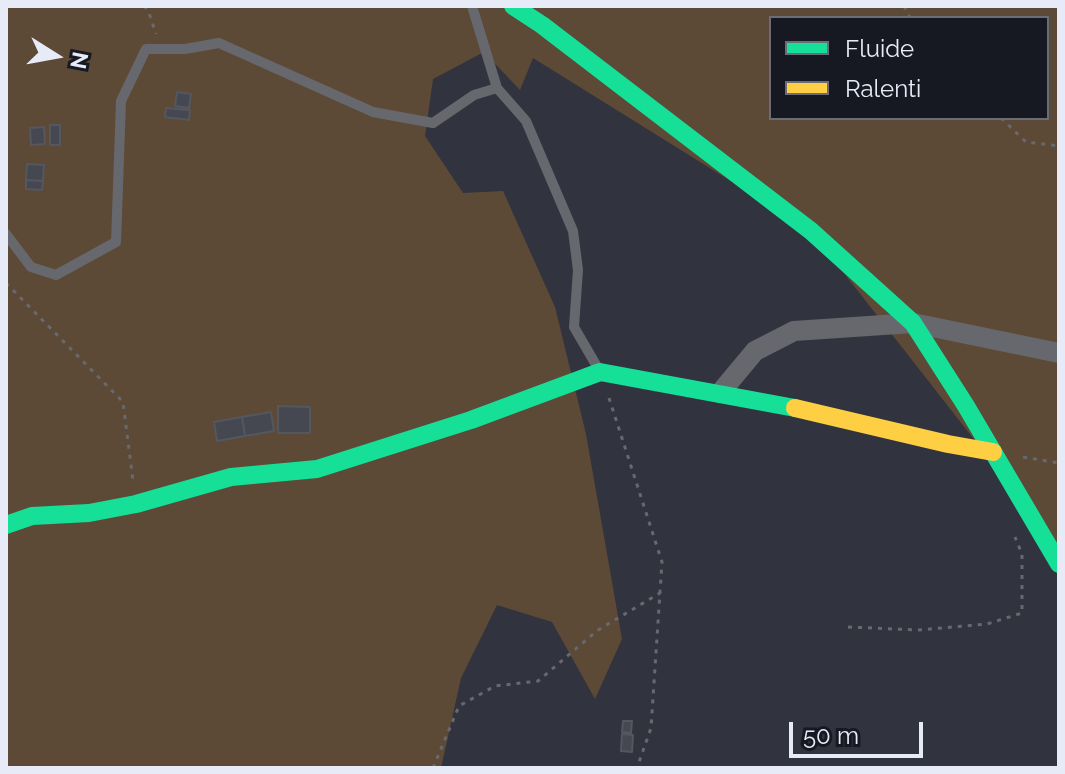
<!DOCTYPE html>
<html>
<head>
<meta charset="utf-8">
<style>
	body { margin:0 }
	#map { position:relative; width:1065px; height:774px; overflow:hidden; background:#31343e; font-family:Raleway,sans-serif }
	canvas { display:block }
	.frame { position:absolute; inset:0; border:8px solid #e7eaf7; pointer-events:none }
	.legend { position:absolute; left:769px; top:16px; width:280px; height:104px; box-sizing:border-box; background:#171922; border:2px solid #6a6d77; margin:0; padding:10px 14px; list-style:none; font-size:24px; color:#e7eaf7 }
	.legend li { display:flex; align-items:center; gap:16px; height:40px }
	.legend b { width:40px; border:2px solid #6a6d77 }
	.north { position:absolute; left:16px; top:16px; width:80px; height:80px; -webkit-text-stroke:6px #171922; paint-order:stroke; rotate:101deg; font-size:22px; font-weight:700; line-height:32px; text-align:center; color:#e7eaf7 }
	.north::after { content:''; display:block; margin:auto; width:28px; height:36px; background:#e7eaf7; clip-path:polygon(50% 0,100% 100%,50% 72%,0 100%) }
	.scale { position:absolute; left:789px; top:722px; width:134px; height:36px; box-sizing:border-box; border:4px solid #e7eaf7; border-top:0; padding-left:10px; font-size:24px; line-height:28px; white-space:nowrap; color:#e7eaf7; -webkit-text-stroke:6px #171922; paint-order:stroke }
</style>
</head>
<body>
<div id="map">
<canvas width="1065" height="774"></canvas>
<div class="frame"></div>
<ul class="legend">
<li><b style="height:10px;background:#16e098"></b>Fluide</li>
<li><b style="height:10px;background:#ffcf43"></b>Ralenti</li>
</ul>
<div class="north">N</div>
<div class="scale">50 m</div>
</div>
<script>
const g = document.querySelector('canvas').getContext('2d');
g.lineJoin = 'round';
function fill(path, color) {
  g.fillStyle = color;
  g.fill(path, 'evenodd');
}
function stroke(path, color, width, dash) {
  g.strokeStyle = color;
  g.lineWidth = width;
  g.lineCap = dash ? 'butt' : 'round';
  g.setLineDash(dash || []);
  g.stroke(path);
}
fill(new Path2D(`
	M6 6H1059V548L811 231 533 58 520 90 484 52 433 79 425 136 463 193 503 191 555 307 586 434 622 639 595 699 552 622 497 605 461 678 441 768H6ZM771 18H1047V118H771Z`), '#5d4a36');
const building = new Path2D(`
	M177 92 191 94 189 108 175 106Z
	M166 108 190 110 189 120 165 117Z
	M50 125H60V145H50Z
	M44 127 45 144 31 145 30 128Z
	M27 164 44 165 43 181 26 180Z
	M26 180 43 181 42 190 26 189Z
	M278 406 310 407V433H278Z
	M271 412 274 431 245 436 242 417Z
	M242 417 245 436 217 441 214 422Z
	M623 721H632L631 733 622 732Z
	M622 734 633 735 632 752 621 751Z`);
fill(building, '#464851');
stroke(building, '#54575f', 2);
stroke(new Path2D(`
	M144 6 148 10 156 34
	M904 6 910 18
	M1001 118 1026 142 1059 146
	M6 283 123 402 133 481
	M609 398 662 562 651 728 637 768
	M1023 457 1059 463
	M848 627 918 630 987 624 1022 613V554L1015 537
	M433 768 459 706 495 686 538 681 598 630 660 593`), '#67696e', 3, [4, 6]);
stroke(new Path2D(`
	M472 6 497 88
	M6 234 31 267 56 275 116 242 121 101 146 49H185L219 43 373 112 433 123 474 95 497 88 526 121 573 231 578 270 574 327 599 370`), '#67686d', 10);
stroke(new Path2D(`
	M720 393 755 351 794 331 913 323 1059 353`), '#67686d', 20);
stroke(new Path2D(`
	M513 6 542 25 811 231 913 323 966 406 1059 564
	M6 525 32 516 89 513 136 504 231 477 317 469 471 420 600 372 795 408`), '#16e098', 18);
stroke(new Path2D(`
	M795 408 948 444 993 452`), '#ffcf43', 18);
</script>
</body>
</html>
